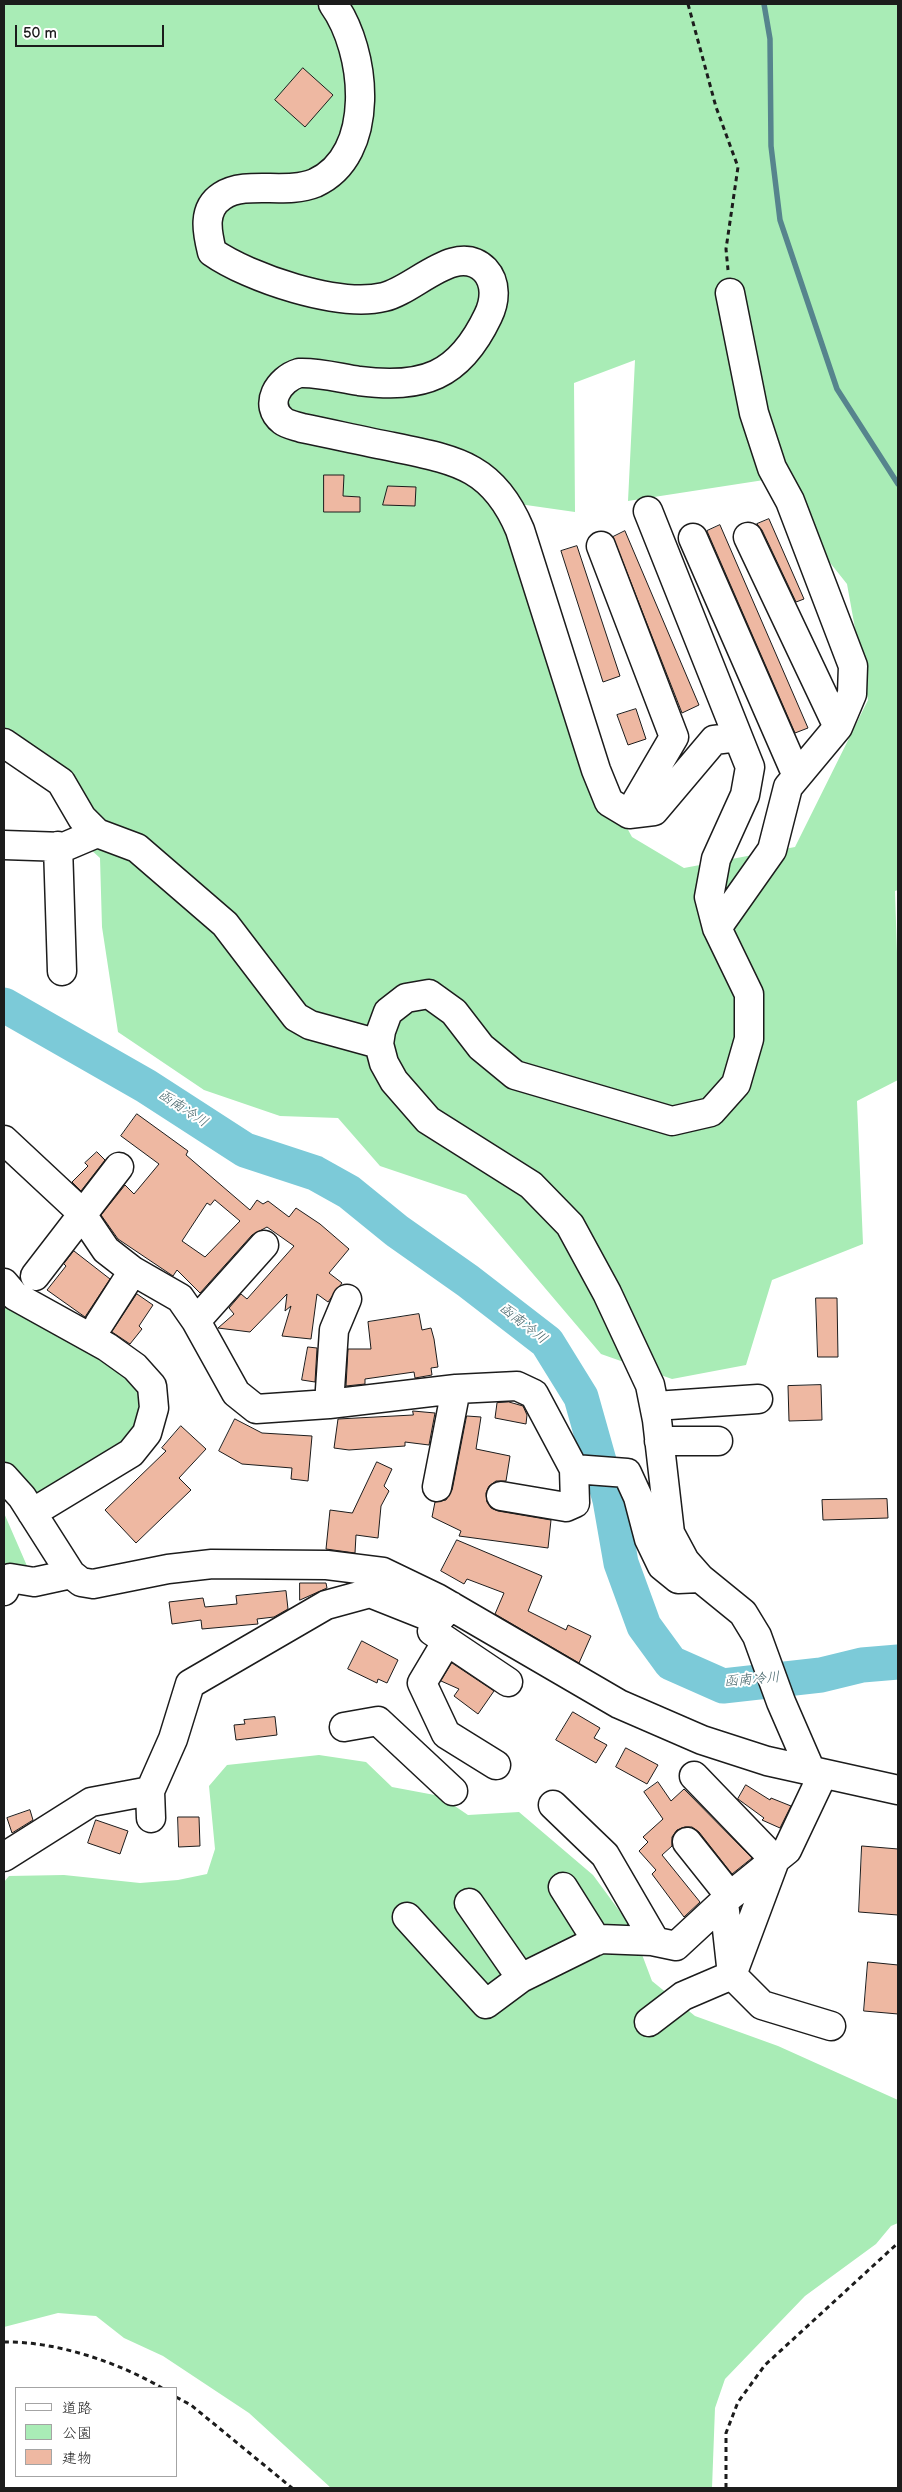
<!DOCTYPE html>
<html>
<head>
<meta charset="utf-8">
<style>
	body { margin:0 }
	#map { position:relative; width:902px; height:2492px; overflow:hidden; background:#fff; font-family:"Balsamiq Sans","Klee One",sans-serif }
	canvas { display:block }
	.frame { position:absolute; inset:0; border:5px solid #1c1c1c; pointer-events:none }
	.legend { position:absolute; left:15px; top:2387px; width:162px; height:90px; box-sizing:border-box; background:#fff; border:1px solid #a4a4a4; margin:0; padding:6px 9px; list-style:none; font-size:15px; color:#1c1c1c }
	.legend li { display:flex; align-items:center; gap:10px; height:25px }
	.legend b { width:25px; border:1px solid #a4a4a4 }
	.scale { position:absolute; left:15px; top:25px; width:149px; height:22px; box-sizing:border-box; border:2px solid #1c1c1c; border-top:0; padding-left:6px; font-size:15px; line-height:18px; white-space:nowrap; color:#1c1c1c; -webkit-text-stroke:4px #fff; paint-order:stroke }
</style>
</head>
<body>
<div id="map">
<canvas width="902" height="2492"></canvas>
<div class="frame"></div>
<ul class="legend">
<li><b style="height:6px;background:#fff"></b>道路</li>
<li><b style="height:14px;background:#a9ecb6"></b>公園</li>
<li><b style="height:14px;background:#eeb8a2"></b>建物</li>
</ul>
<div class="scale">50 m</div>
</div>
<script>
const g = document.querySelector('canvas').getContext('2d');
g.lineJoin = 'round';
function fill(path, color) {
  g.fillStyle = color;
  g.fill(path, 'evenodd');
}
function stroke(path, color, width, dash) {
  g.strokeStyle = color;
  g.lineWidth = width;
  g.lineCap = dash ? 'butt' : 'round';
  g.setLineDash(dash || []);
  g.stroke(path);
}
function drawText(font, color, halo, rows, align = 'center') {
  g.font = font + ' "Balsamiq Sans","Klee One",sans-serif';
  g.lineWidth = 4;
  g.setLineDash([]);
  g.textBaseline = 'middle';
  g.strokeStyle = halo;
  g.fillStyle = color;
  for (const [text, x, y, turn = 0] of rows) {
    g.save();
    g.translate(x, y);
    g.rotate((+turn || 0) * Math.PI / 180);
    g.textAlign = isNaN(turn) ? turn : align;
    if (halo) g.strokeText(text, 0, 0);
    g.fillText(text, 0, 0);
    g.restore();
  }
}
fill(new Path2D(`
	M4 4H898V890L895 891 898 984V1080L857 1101 863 1244 772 1280 746 1365 672 1379 601 1354 466 1195 380 1166 338 1118 280 1116 204 1090 118 1032 102 927 100 858 79 839 62 778 4 740ZM635 360 628 501 764 480 847 584 868 700 795 847 684 868 632 837 561 708 505 502 575 512 574 383Z
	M4 1281 113 1361 149 1397 131 1453 27 1503 4 1482Z
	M4 1513 34 1582 4 1593Z
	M319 1755 366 1762 392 1787 440 1796 468 1815 519 1812 593 1875 632 1928 652 1981 695 2016 778 2046 898 2100V2223L891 2226 876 2244 805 2296 725 2379 715 2408 712 2488H331L249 2413 163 2356 124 2338 96 2316 58 2313 4 2327V1882L9 1876 64 1875 140 1883 178 1880 207 1874 215 1849 209 1786 227 1765Z`), '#a9ecb6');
stroke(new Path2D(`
	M764 4 770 39 771 146 780 220 837 389 898 484
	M897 1661 898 1653`), '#56848d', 5.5);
stroke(new Path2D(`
	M4 1005 146 1086 245 1150 315 1173 349 1192 397 1231 468 1281 547 1342 581 1397 610 1500 621 1563 644 1626 671 1663 723 1686 821 1675 862 1665 898 1662`), '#7ccad8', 35);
const building = new Path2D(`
	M303 68 333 95 305 127 275 100Z
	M324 475H344L343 496 360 497V512H324Z
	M388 486 416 487 415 506 383 505Z
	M769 519 804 599 796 602 762 530 757 524Z
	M720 525 808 728 795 733 707 531Z
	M625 531 699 705 682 713 613 537Z
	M577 546 620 676 603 682 561 551Z
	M636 709 646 739 628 745 617 715Z
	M137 1114 188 1151 186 1155 250 1210 257 1200 263 1204 268 1201 289 1217 296 1208 320 1224 349 1249 329 1273 342 1283 328 1302 317 1294 311 1339 282 1336 291 1306 285 1311 287 1294 250 1332 218 1328 234 1314 229 1308 241 1294 247 1299 294 1246 267 1227 252 1235 200 1293 177 1270 173 1276 118 1239 101 1215 125 1185 134 1194 159 1164 121 1136ZM215 1200 240 1221 205 1257 182 1241 207 1203 210 1205Z
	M97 1152 105 1160 81 1191 72 1182 88 1166 85 1163Z
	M74 1251 110 1279 85 1317 47 1290 66 1266 64 1264Z
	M137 1294 153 1305 139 1326 142 1329 130 1344 112 1332Z
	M816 1298H837L838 1357H818Z
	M419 1314 422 1330 431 1328 434 1339 438 1367 431 1368 432 1375 415 1378 414 1372 365 1379V1384L346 1386 348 1349H371L368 1322Z
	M308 1347 317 1348 315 1382 302 1380Z
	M821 1385 822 1420 789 1421 788 1386Z
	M509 1402 523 1406 527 1415 526 1424 495 1418 497 1403Z
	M413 1411 435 1413 429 1445 405 1442V1446L349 1450 334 1448 338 1419 413 1415Z
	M467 1416 481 1417 476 1449 510 1456 506 1481H496L489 1486 486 1493 487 1502 491 1508 498 1511 551 1520 548 1548 459 1536 461 1531 432 1517 435 1502 446 1500 452 1490Z
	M235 1419 262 1433 312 1436 308 1481 291 1479 292 1468 242 1464 219 1451Z
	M181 1426 206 1449 179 1478 191 1490 136 1543 105 1510 166 1451 162 1448Z
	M377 1462 392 1469 384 1486 389 1491 381 1506 378 1538 356 1535 355 1553 326 1549 330 1510 352 1513Z
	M887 1499 888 1518 823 1520 822 1500Z
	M457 1540 542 1576 528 1611 566 1630 568 1625 591 1636 579 1663 495 1614 504 1593 467 1579 464 1584 441 1571Z
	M300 1583H326L327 1588 300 1600Z
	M286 1591 288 1609 274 1617 257 1619 258 1624 202 1629 201 1620 172 1624 169 1602 203 1598 205 1607 237 1604 236 1596Z
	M362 1641 398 1660 387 1683 378 1679 377 1683 348 1669Z
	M452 1663 494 1691 478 1714 454 1696 459 1689 441 1681Z
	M573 1712 600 1728 594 1738 607 1745 596 1763 556 1740Z
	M275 1717 277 1735 236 1740 234 1725 245 1724 244 1720Z
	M626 1748 658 1765 647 1784 616 1767Z
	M658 1782 671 1801 684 1789 752 1858 732 1874 699 1832 692 1827H685L677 1830 672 1837V1846L662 1855 700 1902 684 1917 652 1874 656 1870 639 1851 648 1842 643 1837 663 1819 644 1792Z
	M746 1785 770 1800 771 1798 791 1806 780 1828 762 1820 764 1818 738 1799Z
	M30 1810 33 1820 12 1833 7 1818Z
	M178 1817H199L200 1846 179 1847Z
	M96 1820 128 1831 120 1854 88 1843Z
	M862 1846 898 1849V1915L859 1912Z
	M868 1962 898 1965V2014L864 2011Z`);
fill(building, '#eeb8a2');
stroke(building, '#1c1c1c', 1);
const minor = new Path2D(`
	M333 4C367 51 377 155 315 183 286 195 246 180 222 196 202 209 207 232 212 252 249 278 339 308 384 297 415 290 456 241 485 270 497 283 495 302 488 316 459 377 423 389 359 381 339 378 319 372 299 373 279 379 262 405 283 421 288 425 297 426 302 428 332 434 362 441 393 447 455 460 493 465 520 530L596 770 609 802 629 814 654 811 714 740 738 737 750 767 745 795 716 859 709 897 717 928 749 994V1039L736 1084 711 1112 672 1121 515 1075 481 1047 454 1012 429 994 406 998 388 1012 381 1031 379 1044 384 1063 394 1081 428 1120 531 1185 570 1225 607 1293 650 1385 657 1420 670 1533 685 1561 700 1578 743 1613 757 1636 781 1702 811 1771
	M648 511 738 737
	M748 537 838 727
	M693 538 797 776
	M601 546 674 737 629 814
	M4 743 61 782 82 818 97 833
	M4 845 64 847 97 833 137 848 225 924 296 1017 310 1025 379 1044
	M58 846 62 971
	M717 928 772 850 788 787 838 727 852 694 853 666 790 501 772 468 754 413 730 293
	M4 1140 79 1210 106 1250 133 1271 180 1298 196 1321 236 1393 256 1409 329 1404 456 1389 517 1386 534 1394 574 1469 575 1503 566 1507 501 1496
	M35 1276 119 1167
	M4 1283 15 1296 107 1347 135 1367 152 1386 154 1408 147 1433 131 1453 32 1513
	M196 1321 264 1245
	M99 1324 133 1271
	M329 1404 334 1330 347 1299
	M655 1406 758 1399
	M659 1441H718
	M574 1469 627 1473 638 1497 649 1539 662 1566 678 1579 700 1578
	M4 1477 22 1497 71 1574 81 1582 93 1584 168 1569 212 1564 327 1565 383 1572 437 1598 619 1704 702 1740 767 1761 898 1790
	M437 1487 456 1389
	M4 1591 10 1578 34 1582 71 1574
	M432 1631 508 1682
	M447 1641 422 1683 446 1734 496 1765
	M344 1727 378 1721 453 1791
	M150 1791 151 1818
	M553 1805 605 1855 655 1941
	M687 1842 730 1896
	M4 1857 91 1802 150 1791 173 1739 190 1684 326 1605 370 1593 438 1620 451 1606
	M563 1887 597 1941
	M724 1902 732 1975 762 2005 831 2026
	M469 1903 521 1978
	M407 1917 486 2004 521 1978 600 1939 652 1941 676 1946 730 1896 787 1850 823 1774
	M649 2022 683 1996 732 1975 775 1860 694 1776`);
stroke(minor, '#1c1c1c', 31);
stroke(new Path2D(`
	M688 4 716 107 738 167 726 249 728 270
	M4 2342C55 2341 118 2362 162 2388
	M176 2397 191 2405 292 2488
	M726 2488V2433L738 2402 765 2365 898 2243`), '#1c1c1c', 3, [5, 4]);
stroke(minor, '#fff', 28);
drawText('italic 14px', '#426267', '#fff', [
	["函南冷川",183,1109,33],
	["函南冷川",523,1324,38],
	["函南冷川",752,1680,-5]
]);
</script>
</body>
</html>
